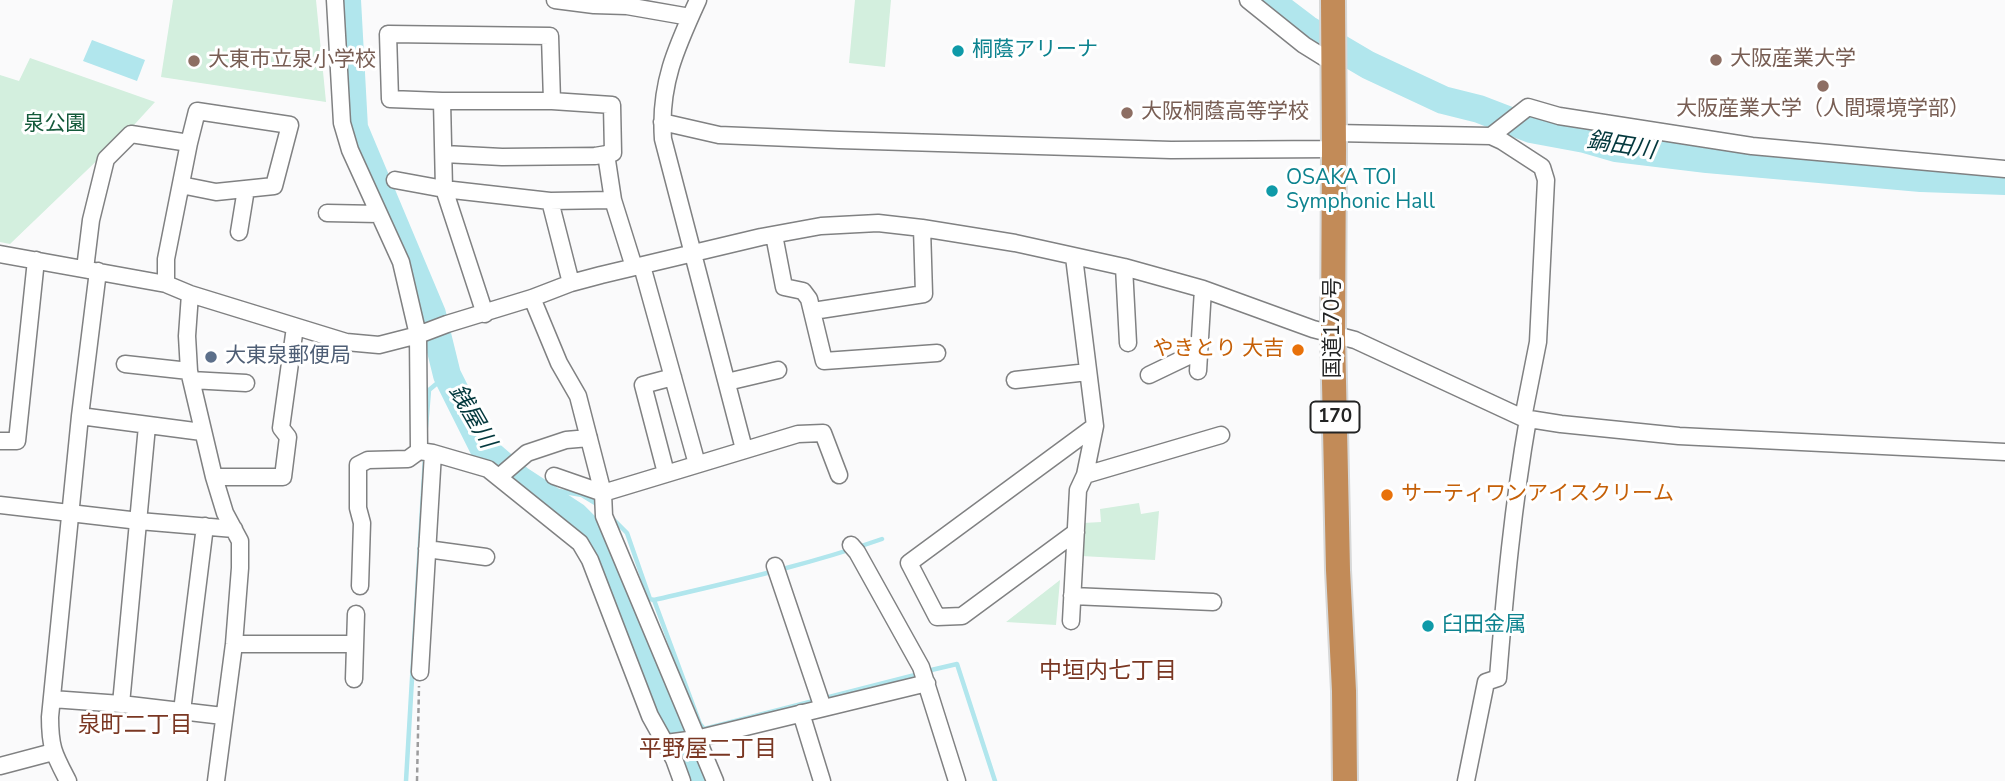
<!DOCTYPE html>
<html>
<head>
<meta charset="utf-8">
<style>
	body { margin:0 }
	canvas { display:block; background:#fafafb }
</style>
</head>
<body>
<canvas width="2005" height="781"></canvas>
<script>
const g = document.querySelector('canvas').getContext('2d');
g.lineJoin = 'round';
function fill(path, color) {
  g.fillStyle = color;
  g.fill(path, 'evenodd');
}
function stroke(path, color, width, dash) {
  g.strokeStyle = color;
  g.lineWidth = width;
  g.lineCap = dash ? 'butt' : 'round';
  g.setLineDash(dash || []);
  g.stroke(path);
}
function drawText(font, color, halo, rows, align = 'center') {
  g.font = font + ' "Nunito Sans","Noto Sans JP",sans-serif';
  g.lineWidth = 6;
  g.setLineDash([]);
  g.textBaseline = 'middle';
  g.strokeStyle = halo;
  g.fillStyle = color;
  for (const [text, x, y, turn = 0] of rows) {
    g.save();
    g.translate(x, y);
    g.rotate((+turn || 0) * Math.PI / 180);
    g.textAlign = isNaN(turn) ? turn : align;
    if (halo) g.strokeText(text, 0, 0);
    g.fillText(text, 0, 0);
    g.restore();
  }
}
fill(new Path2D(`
	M173 0H316L326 102 161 77Z
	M855 0H891L885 67 849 63Z
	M30 58 155 102 134 125 10 244 0 242V75L19 81Z
	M1139 503 1141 514 1159 511 1155 560 1081 556 1083 523 1101 522 1100 509Z
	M1060 580 1056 625 1006 622Z`), '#d3efde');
fill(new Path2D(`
	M92 40 145 60 137 81 83 61Z`), '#b1e6ed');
stroke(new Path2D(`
	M426 427 429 390 447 375
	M547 499 559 491 582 495 600 506
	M611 517 627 533 650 599 654 600 700 724 704 729 919 674
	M654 600C731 582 808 565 882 539
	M927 671 957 664 995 781
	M406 781 425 457`), '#b1e6ed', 4.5);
stroke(new Path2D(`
	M347 0 354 128 432 314 447 375 484 449 520 480 575 516 589 530 603 554 624 612 643 655 662 715 674 724 696 781
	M1269 0 1307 29 1368 65 1443 100 1479 109 1531 129 1585 139 1616 148 1707 159 1921 178 2005 181`), '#b1e6ed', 28);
const minor = new Path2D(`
	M335 0 342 123 350 150 401 262 418 335 419 451
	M555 0 594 5 627 6 690 17
	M698 0C676 48 659 85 663 139L744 449
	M1248 0 1304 45 1333 63
	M442 101 390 99 388 34 550 36 552 101
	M662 122 719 135 839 140 1171 150 1334 149
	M1334 133 1491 136 1502 141 1542 167 1546 180 1538 342 1523 418
	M1491 136 1528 107 1559 116 1752 146 2005 169
	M444 154 502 157 595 156 613 153 612 105 552 101H442L444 189 485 314
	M606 154 613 200 634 267
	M395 180 444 189 550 201 613 200
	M550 201 571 283
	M327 213 379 214
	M239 232 246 189
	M774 235 784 287 803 291 809 299 824 361 937 353
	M0 254 166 284 190 294 346 342 379 345 418 335 447 324 532 298 571 283 601 275 761 237 821 226 878 223 922 228 1015 243 1124 267 1203 289 1313 329 1355 340 1523 418 1561 424 1679 436 2005 452
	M642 266 697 464
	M1124 267 1128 343
	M85 269 91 220 106 159 131 134 189 143 197 111 290 125 274 186 216 192 181 185
	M166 284V259L189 143
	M190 294 187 336 189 371 214 477 225 513 240 541V568L234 644 216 781
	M532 298 559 363 578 396 603 493 604 516 715 781
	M813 311 924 294 922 228
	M125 364 189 371
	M1198 371 1203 289
	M1149 375 1199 351
	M191 380 246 383
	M1015 380 1088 372
	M727 382 778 370
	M80 416 202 432
	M0 441H17L36 260
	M666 473 643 385 673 377
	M1085 475 1221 435
	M554 476 603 493 798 434 823 433 839 475
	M214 477H283L288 437 281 428 295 327
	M499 477 527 453 566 440 589 438
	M0 505 139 521 234 529
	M1076 532 962 616 937 617 909 563 1095 426
	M851 545 857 552 921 667 957 781
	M427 549 486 557
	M775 566 823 708
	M360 586 362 523 358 508V465L368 460 408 459 419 451 433 453 488 469 580 543 590 560 650 716 674 759 682 781
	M1072 596 1213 602
	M1071 621 1078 490 1085 475 1095 426 1074 257
	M234 644H355
	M420 672 433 453
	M354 679 356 614
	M52 699 121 704 223 716
	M121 704 147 426
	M182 711 205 526
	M801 713 822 781
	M666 743 696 739 927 683
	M0 766 53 752
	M68 781C54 754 50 748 50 717L80 416 98 271
	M1466 781 1486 682 1498 678C1505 591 1513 505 1528 419`);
const highway = new Path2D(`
	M1333 0 1334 149 1333 335 1338 570 1344 691 1345 781`);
stroke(minor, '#808182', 19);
stroke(highway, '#d7d8d8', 28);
stroke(new Path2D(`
	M417 781 419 686`), '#9c9c9d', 2.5, [5, 3.5]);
stroke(minor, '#fff', 16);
stroke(highway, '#c28b58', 24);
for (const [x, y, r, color] of [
	[958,51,7,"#0f9aa8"],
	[1716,60,7,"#8d6e63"],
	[194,61,7,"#8d6e63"],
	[1823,86,7,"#8d6e63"],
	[1127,113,7,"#8d6e63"],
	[1272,191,7,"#0f9aa8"],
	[1298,350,7,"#e8710a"],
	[211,357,7,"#5c6f8a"],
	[1387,495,7,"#e8710a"],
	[1428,626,7,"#0f9aa8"]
]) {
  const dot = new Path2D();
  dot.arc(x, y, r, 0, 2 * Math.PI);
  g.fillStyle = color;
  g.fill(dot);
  stroke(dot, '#fff', 2.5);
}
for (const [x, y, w] of [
	[1335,417,49]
]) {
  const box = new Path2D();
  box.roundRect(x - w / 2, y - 15.5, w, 31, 5);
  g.fillStyle = '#fff';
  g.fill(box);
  stroke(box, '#232424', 2);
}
drawText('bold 19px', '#232424', null, [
	["170",1335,417]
]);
drawText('21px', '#0d838f', '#fff', [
	["桐蔭アリーナ",972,51],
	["OSAKA TOI",1286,179],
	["Symphonic Hall",1286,203],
	["臼田金属",1442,626]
], 'left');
drawText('21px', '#785e54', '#fff', [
	["大阪産業大学",1730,60],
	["大東市立泉小学校",208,61],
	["大阪産業大学（人間環境学部）",1823,110,"center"],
	["大阪桐蔭高等学校",1141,113]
], 'left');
drawText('21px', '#155a3b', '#fff', [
	["泉公園",55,125]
]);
drawText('21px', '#232424', '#fff', [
	["国道170号",1334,328,-90]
]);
drawText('21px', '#c56008', '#fff', [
	["やきとり 大吉",1284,350],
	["サーティワンアイスクリーム",1401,495,"left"]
], 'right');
drawText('21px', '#4e5e75', '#fff', [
	["大東泉郵便局",225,357]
], 'left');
drawText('italic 23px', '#03383d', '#fff', [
	["鍋田川",1621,147,9],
	["銭屋川",471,417,60]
]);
drawText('23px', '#7a3723', '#fff', [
	["中垣内七丁目",1108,672],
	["泉町二丁目",135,726],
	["平野屋二丁目",708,750]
]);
</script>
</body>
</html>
